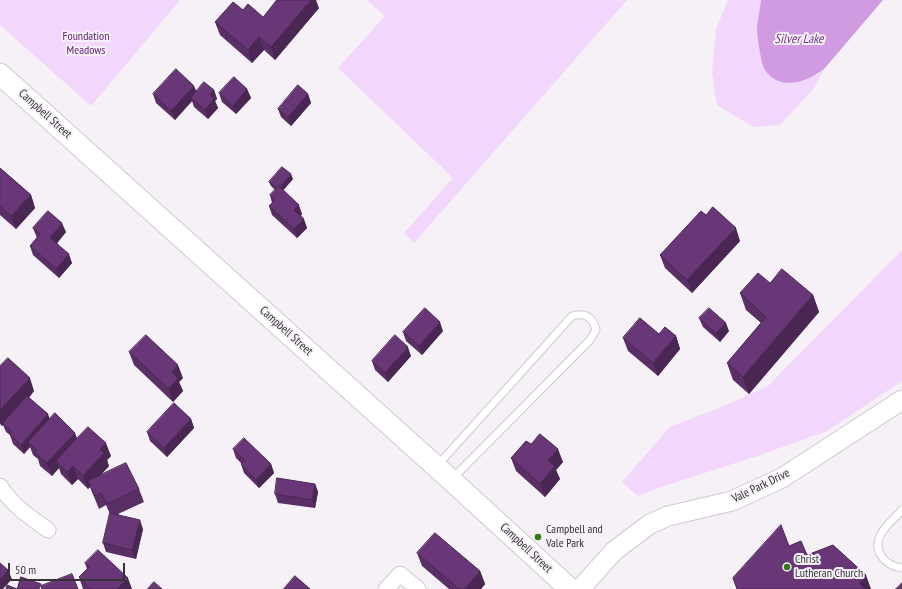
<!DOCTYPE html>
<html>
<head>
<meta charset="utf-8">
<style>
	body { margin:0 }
	#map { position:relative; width:902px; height:589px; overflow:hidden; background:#f5f1f7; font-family:"PT Sans Narrow",sans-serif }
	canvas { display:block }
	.scale { position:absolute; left:8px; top:563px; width:117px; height:18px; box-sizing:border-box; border:2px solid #353335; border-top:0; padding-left:5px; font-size:12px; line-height:14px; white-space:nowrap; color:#353335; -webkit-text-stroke:3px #f5f1f7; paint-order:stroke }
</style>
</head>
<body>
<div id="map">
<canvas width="902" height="589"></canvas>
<div class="scale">50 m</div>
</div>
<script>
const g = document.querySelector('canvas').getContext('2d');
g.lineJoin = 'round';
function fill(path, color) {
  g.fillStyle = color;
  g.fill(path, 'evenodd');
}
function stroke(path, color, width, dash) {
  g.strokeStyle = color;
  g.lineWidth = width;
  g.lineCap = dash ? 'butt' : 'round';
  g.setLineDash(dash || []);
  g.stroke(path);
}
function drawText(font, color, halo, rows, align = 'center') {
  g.font = font + ' "PT Sans Narrow",sans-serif';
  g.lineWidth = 4;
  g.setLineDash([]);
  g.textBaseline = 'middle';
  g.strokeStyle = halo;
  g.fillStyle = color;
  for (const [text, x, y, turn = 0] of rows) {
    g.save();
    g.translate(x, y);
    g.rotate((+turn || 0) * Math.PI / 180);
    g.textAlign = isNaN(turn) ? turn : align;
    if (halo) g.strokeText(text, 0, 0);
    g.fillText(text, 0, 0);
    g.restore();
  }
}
fill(new Path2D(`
	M0 0H180L91 106 0 25Z
	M367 0H627L414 243 404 233 453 178 338 68 385 16Z
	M728 0H761L757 29 764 69 775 79 817 75 825 68 814 88 780 125 754 127 717 105 712 73 716 29Z
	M902 250V381L827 431 757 456 661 487 638 496 622 482 670 427 722 407 768 386Z`), '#f3d6fb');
fill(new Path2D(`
	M761 0H883L825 68C808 82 780 92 765 70 761 65 757 35 757 28 758 19 760 9 761 0Z`), '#d19be2');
const service = new Path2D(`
	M437 466 572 316C585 312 593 317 596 330L590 340 452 479
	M902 510C896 517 885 526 881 534 872 551 885 566 902 568`);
const minor = new Path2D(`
	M0 486C12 505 30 517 48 530
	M386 589 400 574 418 589`);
const tertiary = new Path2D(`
	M580 589 614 551 650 524 668 516 732 501 782 478 902 400`);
const secondary = new Path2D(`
	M0 74 451 480 570 589`);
stroke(service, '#cecacf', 9);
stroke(minor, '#cecacf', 17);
stroke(tertiary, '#cecacf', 21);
stroke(secondary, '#cecacf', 23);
stroke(service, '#fff', 7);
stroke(minor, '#fff', 15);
stroke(tertiary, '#fff', 19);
stroke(secondary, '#fff', 21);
fill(new Path2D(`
	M319 8 275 60 264 50 252 63 220 35 215 22 243 10 263 17Z
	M247 89 251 98 236 114 222 102 219 93Z
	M214 90 217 99 215 101 218 108 208 119 194 107 192 101 175 120 156 103 153 94Z
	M308 94 311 103 291 126 281 117 278 109Z
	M0 168 31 195 35 208 16 229 0 215Z
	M293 179 283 190 302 214 301 216 307 228 297 238 272 215 269 206 272 203 270 195 275 190 271 186 269 182Z
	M706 215 740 241 692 293 665 268 660 255Z
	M33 228 66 232 57 243 72 263 59 278 33 255 30 246 37 238Z
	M770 283 813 295 819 312 749 394 733 380 727 363 761 323 746 310 740 293Z
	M699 318 729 331 720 342 703 327Z
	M443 331 422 355 406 341 403 332Z
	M659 334 676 336 680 349 658 376 628 351 623 338Z
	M129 352 183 378 179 382 183 391 173 402 134 365Z
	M411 356 388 382 375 370 372 361Z
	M0 366 34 391 29 398 48 414 49 419 77 438 111 456 107 460 109 466 101 475 139 489 144 502 118 514 143 529 136 559 106 552 103 543 110 514 106 505 99 509 90 487 88 489 78 479 72 485 61 474 59 468 52 476 40 466 38 459 33 455 30 447 24 454 13 444 10 435 6 432 3 425 2 426 0 424Z
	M191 419 194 428 167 457 150 441 147 432Z
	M531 444 563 462 556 470 560 479 545 497 516 471 511 458Z
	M233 449 271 464 274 473 259 488 244 473 241 464V463L236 458Z
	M315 484 318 492 315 508 278 503 275 494Z
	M417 553 480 571 485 584 481 589H449L422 566Z
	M85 563 132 589H83L79 577 87 569Z`), '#5a2f66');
fill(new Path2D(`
	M311 0H316L319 8 275 60 271 47Z
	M259 37 264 50 252 63 248 50Z
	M194 86 198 95 191 98 192 101 175 120 171 111Z
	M247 89 251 98 236 114 233 106Z
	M214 90 217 99 215 101 218 108 208 119 205 110 210 95Z
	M308 94 311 103 291 126 288 117Z
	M291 174 293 179 280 194 279 190Z
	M31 195 35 208 16 229 11 216Z
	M299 205 302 214 298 219 294 210Z
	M304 219 307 228 297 238 294 229Z
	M62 223 66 232 54 247 50 238Z
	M736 228 740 241 692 293 687 280Z
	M69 254 72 263 59 278 56 269Z
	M813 295 819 312 749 394 743 377Z
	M440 322 443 331 422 355 419 346Z
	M726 323 729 331 720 342 716 333Z
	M676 336 680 349 658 376 653 363Z
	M408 347 411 356 388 382 385 373Z
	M178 365 183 378 179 382 183 391 173 402 169 389 172 372Z
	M30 378 34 391 4 424 3 423V425L2 426 0 420V410Z
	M48 414 51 423 28 442 30 447 24 454 21 445Z
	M191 419 194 428 167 457 164 448Z
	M75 433 80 446 56 461 59 468 52 476 47 463Z
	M106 443 111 456 107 460 109 466 90 486 88 481 90 487 88 489 83 476 100 449Z
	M558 449 563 462 556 470 560 479 545 497 540 484 548 460Z
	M271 464 274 473 259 488 256 480Z
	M73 466 78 479 72 485 67 472Z
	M315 484 318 492 315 508 312 500Z
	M140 520 143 529 136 559 132 550Z
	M8 570 12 579 3 589H0V579Z
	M480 571 485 584 481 589H465Z
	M866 575 871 589H861L859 583Z
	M128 578 132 589H117Z`), '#4a2653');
const building = new Path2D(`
	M277 0H311L271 47 259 37 248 50 215 22 233 2 243 10 248 4 263 17Z
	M176 69 194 86 171 111 153 94Z
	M234 77 247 89 233 106 219 93Z
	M204 82 214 90 210 95 214 99 205 110 191 98Z
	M298 85 308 94 288 117 278 109Z
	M282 167 291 174 280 188 279 186 277 188 269 182Z
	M0 168 31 195 11 216 0 206Z
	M279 186 299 205 294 210 304 219 294 229 269 206 275 200 270 195Z
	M713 207 736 228 687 280 660 255 701 211 706 215Z
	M48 211 62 223 50 238 69 254 56 269 30 246 40 234 33 228Z
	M782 269 813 295 743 377 727 363 766 317 740 293 758 273 770 283Z
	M425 308 440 322 419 346 403 332Z
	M709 308 726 323 716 333 699 318Z
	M640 318 659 334 665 327 676 336 653 363 623 338Z
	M146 335 178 365 172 372 178 378 169 389 129 352Z
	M395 335 408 347 385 373 372 361Z
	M8 358 30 378 0 410V366Z
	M27 396 48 414 21 445 10 435 12 432 3 423Z
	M174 403 191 419 164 448 147 432Z
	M55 413 75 433 47 463 35 453 37 450 28 442Z
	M88 427 106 443 100 449 104 453 83 476 73 466 67 472 56 461Z
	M540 434 558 449 548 460 555 466 540 484 511 458 526 441 531 444Z
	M244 438 271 464 256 480 241 464 244 460 233 449Z
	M126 463 139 489 107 504 101 493 95 496 88 481Z
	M277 478 315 484 312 500 275 494Z
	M110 513 140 520 132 550 103 543Z
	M781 525 789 546 801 541 807 555 833 545 866 575 859 583 865 589H737L733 578Z
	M435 533 480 571 465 589H459L417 553Z
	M98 550 128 578 117 589H91L79 577 89 567 85 563Z
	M0 563 8 570 0 579Z
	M72 574 78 589H42L41 586Z
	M295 576 310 589H284Z
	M21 577 41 584 39 589H6L7 585 17 589Z
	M154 582 162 589H148Z
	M902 583V589H896Z`);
fill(building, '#693777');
stroke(building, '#4a2653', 1);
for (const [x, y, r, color] of [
	[538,537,4,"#347716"],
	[787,567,4,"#347716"]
]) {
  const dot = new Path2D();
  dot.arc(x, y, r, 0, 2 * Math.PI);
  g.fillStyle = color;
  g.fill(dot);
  stroke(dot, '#f5f1f7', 1.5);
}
drawText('12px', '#5f1d71', '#f5f1f7', [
	["Foundation",86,37],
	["Meadows",86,51]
]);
drawText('12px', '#353335', '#f5f1f7', [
	["Campbell Street",45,114,42],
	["Campbell Street",286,331,42],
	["Vale Park Drive",761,486,-26],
	["Campbell Street",526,548,43]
]);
drawText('12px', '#353335', '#f5f1f7', [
	["Campbell and",546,530],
	["Vale Park",546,544],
	["Christ",795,560],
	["Lutheran Church",795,574]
], 'left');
drawText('italic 13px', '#773589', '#f5f1f7', [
	["Silver Lake",799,39]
]);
</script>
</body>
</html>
